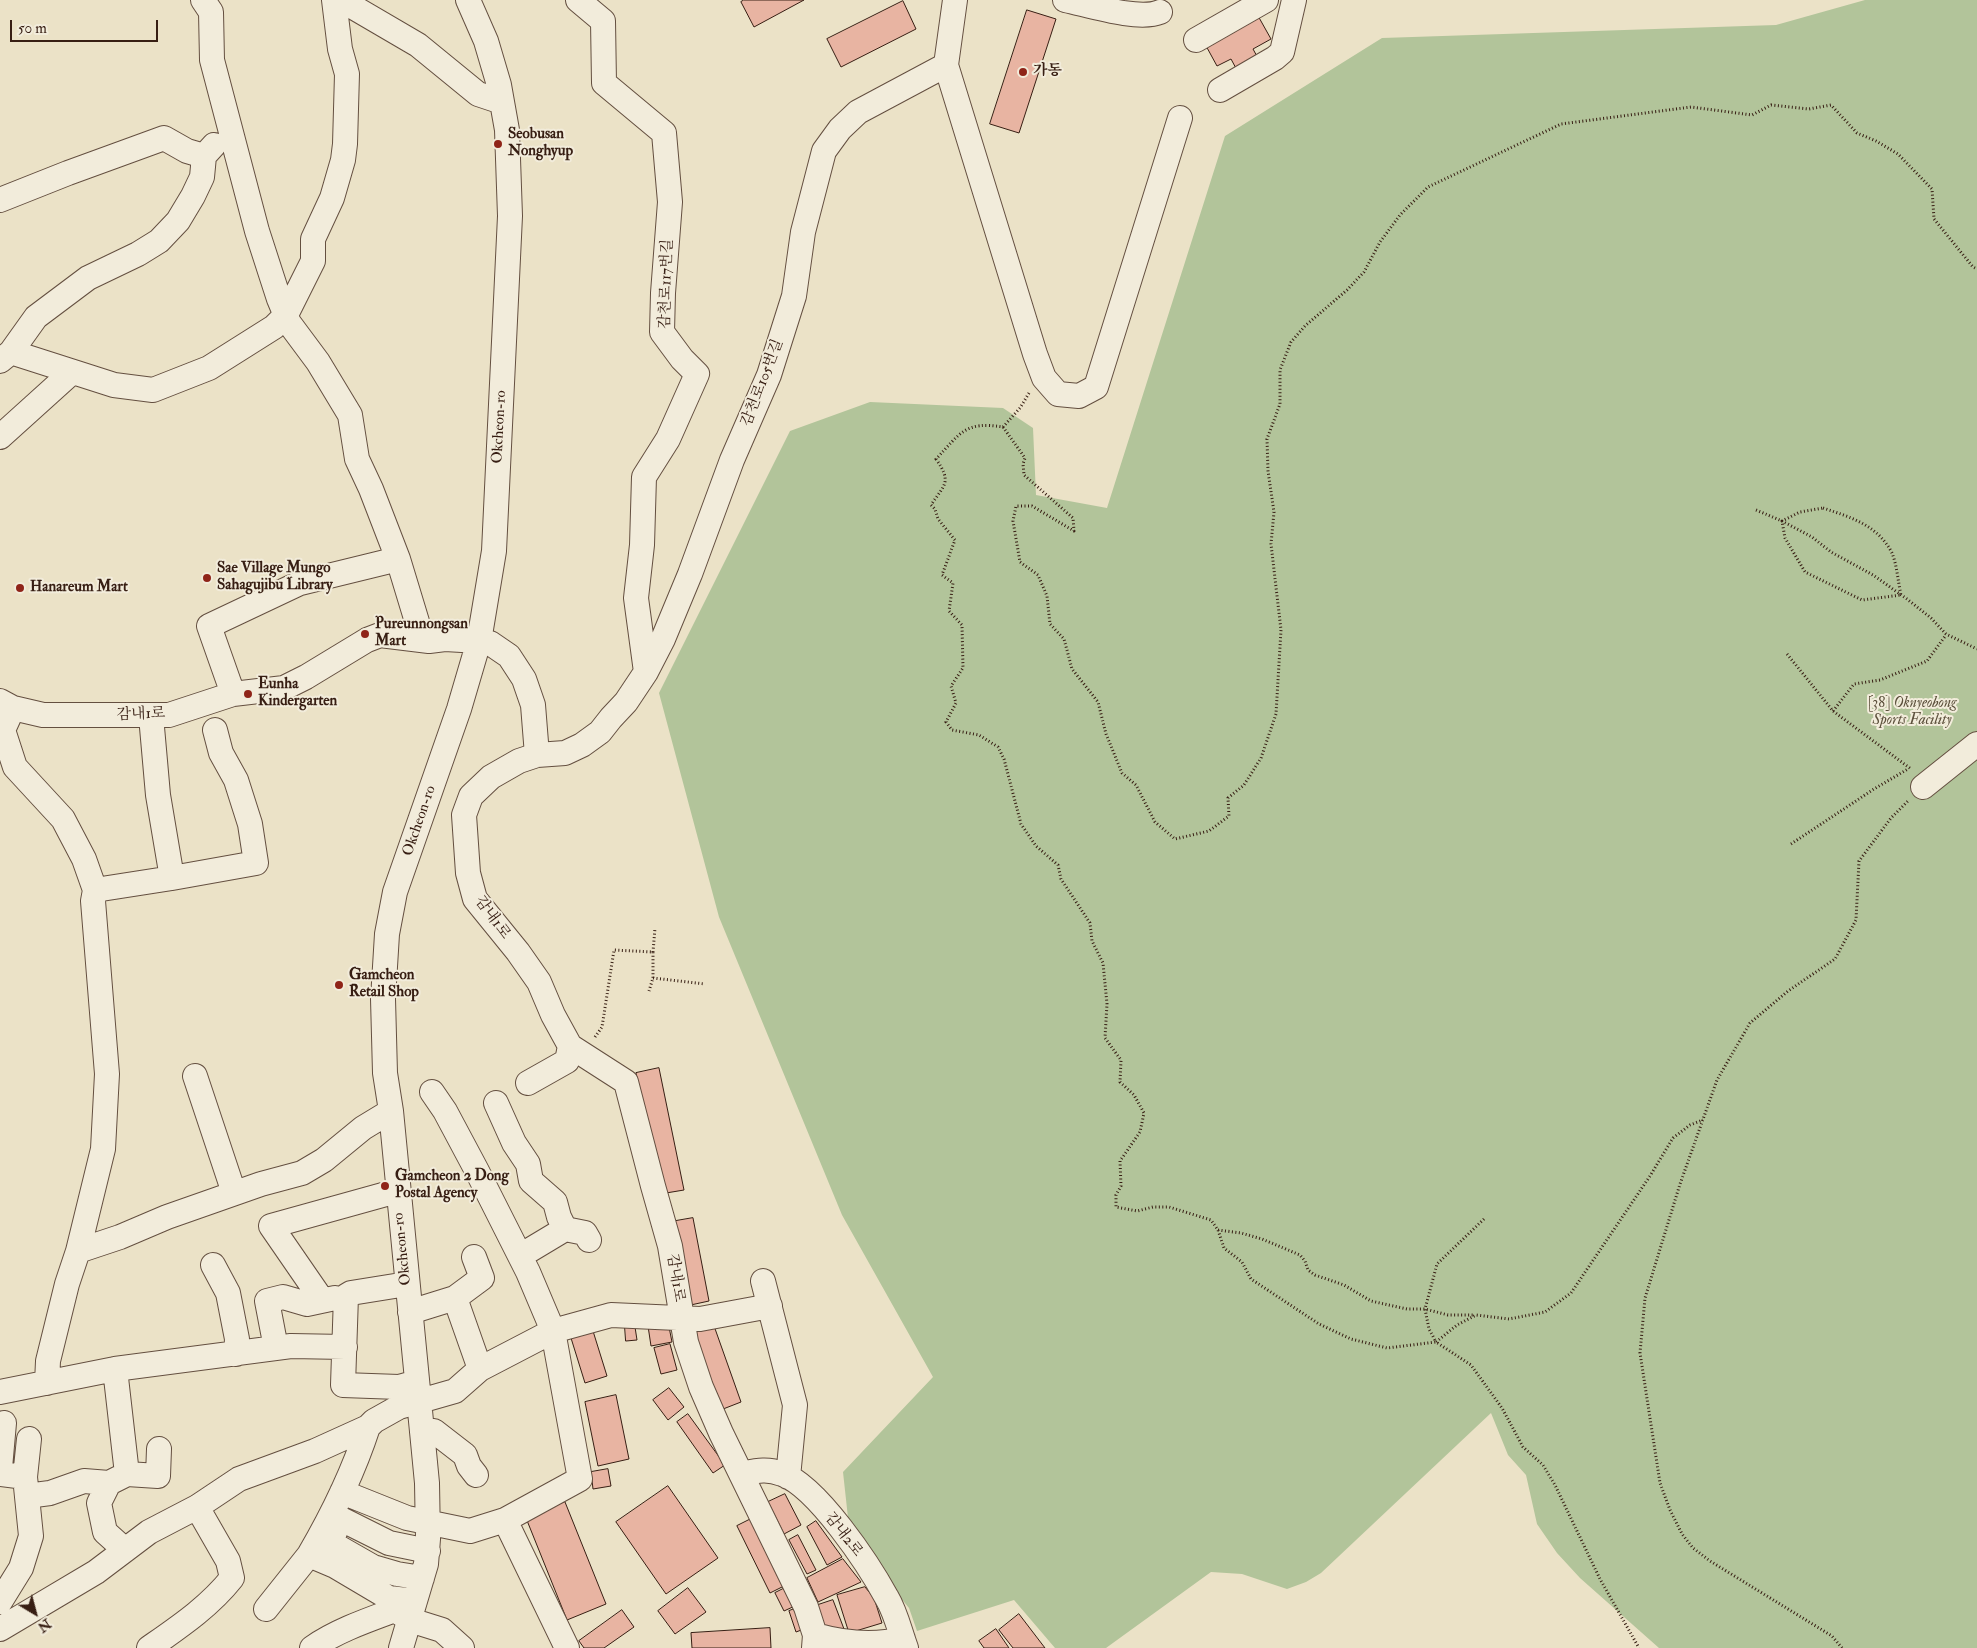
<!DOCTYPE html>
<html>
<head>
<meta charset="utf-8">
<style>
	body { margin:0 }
	#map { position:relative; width:1977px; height:1648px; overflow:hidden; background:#ebe2c7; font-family:"IM FELL Double Pica",serif }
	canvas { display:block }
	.north { position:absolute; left:10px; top:1588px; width:50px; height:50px; -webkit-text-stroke:4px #f2ecdb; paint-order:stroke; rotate:143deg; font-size:14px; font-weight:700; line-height:20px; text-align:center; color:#371e13 }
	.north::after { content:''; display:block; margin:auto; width:18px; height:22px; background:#371e13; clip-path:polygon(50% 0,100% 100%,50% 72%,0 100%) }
	.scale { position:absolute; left:10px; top:20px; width:148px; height:22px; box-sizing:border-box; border:2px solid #371e13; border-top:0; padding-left:6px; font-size:15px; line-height:18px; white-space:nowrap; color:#371e13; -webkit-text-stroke:4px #f2ecdb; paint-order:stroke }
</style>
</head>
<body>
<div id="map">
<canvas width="1977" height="1648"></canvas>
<div class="north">N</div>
<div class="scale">50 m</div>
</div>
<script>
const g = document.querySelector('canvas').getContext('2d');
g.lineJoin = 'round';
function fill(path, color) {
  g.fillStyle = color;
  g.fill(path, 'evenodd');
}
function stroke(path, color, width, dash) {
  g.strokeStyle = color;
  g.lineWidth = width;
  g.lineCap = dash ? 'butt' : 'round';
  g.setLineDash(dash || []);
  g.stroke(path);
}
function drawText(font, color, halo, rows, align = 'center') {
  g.font = font + ' "IM FELL Double Pica","Noto Serif KR",serif';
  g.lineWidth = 4;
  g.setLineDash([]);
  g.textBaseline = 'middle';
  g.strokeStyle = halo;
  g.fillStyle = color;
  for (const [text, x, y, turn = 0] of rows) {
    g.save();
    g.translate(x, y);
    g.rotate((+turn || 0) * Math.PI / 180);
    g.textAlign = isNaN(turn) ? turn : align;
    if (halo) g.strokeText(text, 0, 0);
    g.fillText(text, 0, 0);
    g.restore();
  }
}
fill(new Path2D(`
	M1865 0H1977V1648H1659L1580 1578 1557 1553 1537 1524 1526 1475 1508 1455 1491 1413 1321 1573 1306 1582 1287 1589 1242 1574 1211 1572 1106 1648H1055L1014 1600 917 1631 909 1608 850 1536 843 1472 933 1377 842 1215 719 917 659 693 790 431 870 402 1003 408 1033 428 1036 495 1107 508 1225 136 1382 38 1776 25Z`), '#b2c49a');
const building = new Path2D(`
	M744 0H804L754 27 741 2Z
	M903 1 916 29 841 67 827 39Z
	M1027 10 1056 19 1019 133 990 124Z
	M1257 14 1271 39 1253 49 1259 60 1238 72 1231 59 1217 66 1205 44Z
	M659 1068 684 1190 660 1194 636 1073Z
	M693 1218 709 1301 686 1306 670 1222Z
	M668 1322 672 1342 651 1346 648 1326Z
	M713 1323 741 1402 718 1411 690 1331Z
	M625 1327H635L637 1340 626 1341Z
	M593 1331 607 1376 585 1383 571 1338Z
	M670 1344 677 1370 661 1374 654 1348Z
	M669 1388 684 1407 668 1420 653 1400Z
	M616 1395 629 1459 598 1466 585 1402Z
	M688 1414 725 1465 713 1473 677 1422Z
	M608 1469 611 1486 593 1489 591 1472Z
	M668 1486 718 1558 666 1594 616 1522Z
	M785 1494 801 1525 784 1534 768 1502Z
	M565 1502 606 1604 567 1620 526 1518Z
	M753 1518 786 1585 770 1593 737 1526Z
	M816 1521 842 1557 827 1565 807 1527Z
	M798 1535 816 1570 807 1574 789 1540Z
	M843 1559 861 1582 818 1602 807 1578Z
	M787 1587 797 1605 784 1611 775 1593Z
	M865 1587 874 1598 882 1623 849 1633 837 1595Z
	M688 1588 706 1612 675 1634 658 1611Z
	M833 1600 844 1629 822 1632 818 1605Z
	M797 1608 804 1629 796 1632 789 1611Z
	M622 1610 634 1627 604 1648H584L579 1641Z
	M1019 1614 1045 1648H1013L999 1630Z
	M770 1628 771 1648H692L691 1633Z
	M996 1629 1009 1648H984L979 1641Z`);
fill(building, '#e8b4a2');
stroke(building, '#371e13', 1);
const minor = new Path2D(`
	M203 0 211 12 212 60 257 231 279 299 289 323 318 362 350 415 357 459 371 489 398 559
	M341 0 418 45 478 94 502 102
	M578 0 603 21 604 83 664 133 670 202 663 293 662 332 682 359 697 374 668 439 644 477 642 545 636 598 646 672
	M955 0 946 65 1035 354 1044 378 1058 394 1079 396 1096 387 1180 118
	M1065 0C1089 5 1138 21 1160 12
	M1196 40 1266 0
	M1220 90 1275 58 1282 52 1294 0
	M0 200 68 173 164 138 187 151 204 156 214 145
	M11 352 114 385 153 390 209 368 274 327 286 315 313 261V239L332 198 343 160 345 144 347 74 340 49 334 0
	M0 361 11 352 36 317 88 278 138 254 159 241 178 221 193 196 202 177 204 156
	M0 437 72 372
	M233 694 209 626 300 583 398 559 418 625 420 640
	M0 701 13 708 43 715H169L233 694 284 688 306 677 367 640 380 635 429 641 445 639 479 641 490 643 509 656 524 679 533 705 537 755 519 761 491 777 471 796 464 815 468 873 475 899 518 952 539 982 553 1015 570 1046 626 1082 653 1186 670 1246 686 1342 701 1387 721 1433 806 1607 815 1635 814 1648
	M13 708 3 730 15 767 63 819 84 859 95 890 93 901 107 1074 103 1149 78 1251 67 1284 48 1361 47 1383
	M151 716 158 795 172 878
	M537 755 565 753 582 745 600 732 611 718 626 702 646 672 663 639 690 574 732 460 769 375 794 296 803 232 824 151 840 129 858 112 946 65
	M1923 787 1977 744
	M95 890 172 878 256 863 250 824 236 780 221 753 215 730
	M195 1076 234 1193
	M528 1083 567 1061 570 1046
	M496 1103 514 1143 528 1164 531 1181 555 1202 559 1217 565 1229 585 1233 589 1240
	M78 1251 120 1237 167 1217 261 1184 302 1173 324 1160 363 1128 391 1111
	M520 1256 565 1229
	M213 1265 228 1293 237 1339 236 1354
	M763 1281 795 1405 788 1477
	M407 1284 351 1293 346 1296 343 1385 399 1387 417 1382
	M455 1298 480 1369
	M322 1300 271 1226 397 1191
	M410 1312 455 1298 482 1278 474 1257
	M276 1348 267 1301 283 1297 307 1304 335 1298
	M0 1392 115 1369 291 1346 345 1347
	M422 1432 434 1431 465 1455 469 1466 476 1475
	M0 1468 4 1423
	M0 1474 25 1477 31 1536 21 1568 0 1602
	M127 1474 158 1476 159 1449
	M741 1474C756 1471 767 1468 782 1474 817 1486 869 1565 887 1598 896 1613 900 1632 906 1648
	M25 1477 29 1439
	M109 1483 99 1503 105 1532 125 1550
	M342 1492 407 1518 470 1531 505 1520 580 1479 553 1331 528 1272 477 1171 445 1111 432 1092
	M27 1496 50 1493 84 1481 109 1483 127 1474 115 1369
	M333 1515 389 1543 428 1551
	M505 1520 567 1648
	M323 1530 335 1532 331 1543 373 1567 397 1574 422 1578
	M309 1555C333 1514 353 1473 368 1427
	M266 1609 309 1555 335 1566 389 1598 415 1601
	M0 1629 96 1572 149 1532 197 1507 239 1479 315 1451 368 1427 374 1421 399 1407 455 1391 480 1369 553 1331 611 1315 700 1319 770 1306
	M815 1635C843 1643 874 1646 903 1639
	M149 1648C179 1627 209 1607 232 1578L228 1561 197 1507
	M312 1648C336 1631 368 1620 395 1610L410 1620 442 1630 462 1648
	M401 1648 426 1564 428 1539 427 1483 391 1111 385 1073 383 999 387 934 395 892 459 709 479 641 494 551 510 216 507 130 499 85 486 41 468 0`);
stroke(minor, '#644f40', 26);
stroke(new Path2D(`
	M1029 393 1020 408 1003 427C964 421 961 433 936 459 952 482 945 484 931 505L935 509 938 519 955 540 942 575 953 583 949 611 962 625 963 668 951 686 956 703 946 722 952 730 979 735 998 747 1004 759 1021 824 1036 846 1058 865 1061 879 1090 923 1092 941 1103 963 1107 1004 1105 1038 1121 1060 1120 1082 1134 1095 1144 1113 1140 1132 1120 1161 1121 1186 1116 1195V1207L1137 1211 1153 1207H1169L1211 1220 1218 1230 1224 1248 1242 1262 1251 1279 1319 1324 1351 1339 1387 1348 1436 1342 1471 1365 1502 1408 1523 1447 1543 1465 1555 1485 1600 1579 1639 1648
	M1003 427 1025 458 1023 464 1024 475 1073 518 1074 531 1032 506H1016L1013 521 1020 562 1038 575 1047 596 1050 624 1064 639 1072 669 1098 702 1106 734 1122 773 1136 785 1155 822 1175 839 1209 831 1229 816 1228 798 1244 785 1261 758 1276 714 1281 630 1271 544 1274 512 1268 471 1267 439 1280 404V370L1291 342 1305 326 1347 290 1364 272 1380 242 1400 215 1428 187 1561 124 1691 107 1752 115 1771 105 1809 109 1831 105 1857 133 1876 141 1898 154 1932 189 1934 219 1973 267 1977 269
	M1823 508C1850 517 1878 525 1892 553 1897 565 1898 582 1901 595L1862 600 1805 572 1785 538 1782 521 1800 512Z
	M1756 510 1782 521 1812 537 1831 552 1873 575 1907 599 1931 618 1946 634 1977 649
	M1787 654 1833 711 1911 769
	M1833 711 1854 684 1880 680 1927 661 1946 635
	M1791 844 1874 789 1908 769
	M653 952 655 928
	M653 978 705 984
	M595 1037 602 1027 614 950 653 952V978L649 991
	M1484 1219 1437 1264 1425 1309 1429 1329 1436 1342 1457 1325 1476 1315 1509 1319 1545 1312 1571 1293 1650 1176 1673 1138 1690 1125 1703 1120
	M1218 1230 1241 1233 1262 1239 1300 1255 1305 1261 1308 1270 1315 1275 1344 1285 1371 1301 1407 1309H1425L1448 1315H1475
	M1842 1648 1832 1636 1710 1561 1693 1548 1682 1534 1670 1510 1660 1483 1640 1353 1645 1298 1680 1184 1717 1080 1750 1023 1788 991 1835 959 1856 920 1859 861 1891 818 1908 801`), '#371e13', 3, [1, 2.5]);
stroke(minor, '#f2ecdb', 24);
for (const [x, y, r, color] of [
	[1023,72,5,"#8f2418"],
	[498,144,5,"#8f2418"],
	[207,578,5,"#8f2418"],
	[20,588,5,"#8f2418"],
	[365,634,5,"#8f2418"],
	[248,694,5,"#8f2418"],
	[339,985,5,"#8f2418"],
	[385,1186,5,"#8f2418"]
]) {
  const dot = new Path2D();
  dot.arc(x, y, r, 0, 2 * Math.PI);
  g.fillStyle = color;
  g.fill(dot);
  stroke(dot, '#f2ecdb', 2);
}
drawText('bold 15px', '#371e13', '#f2ecdb', [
	["가동",1033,72],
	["Seobusan",508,135],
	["Nonghyup",508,152],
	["Sae Village Mungo",217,569],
	["Sahagujibu Library",217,586],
	["Hanareum Mart",30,588],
	["Pureunnongsan",375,625],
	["Mart",375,642],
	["Eunha",258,685],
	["Kindergarten",258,702],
	["Gamcheon",349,976],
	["Retail Shop",349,993],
	["Gamcheon 2 Dong",395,1177],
	["Postal Agency",395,1194]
], 'left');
drawText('15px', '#371e13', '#f2ecdb', [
	["감천로117번길",667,284,-88],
	["감천로105번길",763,383,-69],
	["Okcheon-ro",500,427,-87],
	["감내1로",141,715,-2],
	["Okcheon-ro",420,821,-71],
	["감내1로",492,918,54],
	["Okcheon-ro",403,1249,-96],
	["감내1로",675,1278,81],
	["감내2로",843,1535,52]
]);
drawText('italic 15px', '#5c503c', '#f2ecdb', [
	["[38] Oknyeobong",1912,704],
	["Sports Facility",1912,721]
]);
</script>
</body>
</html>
